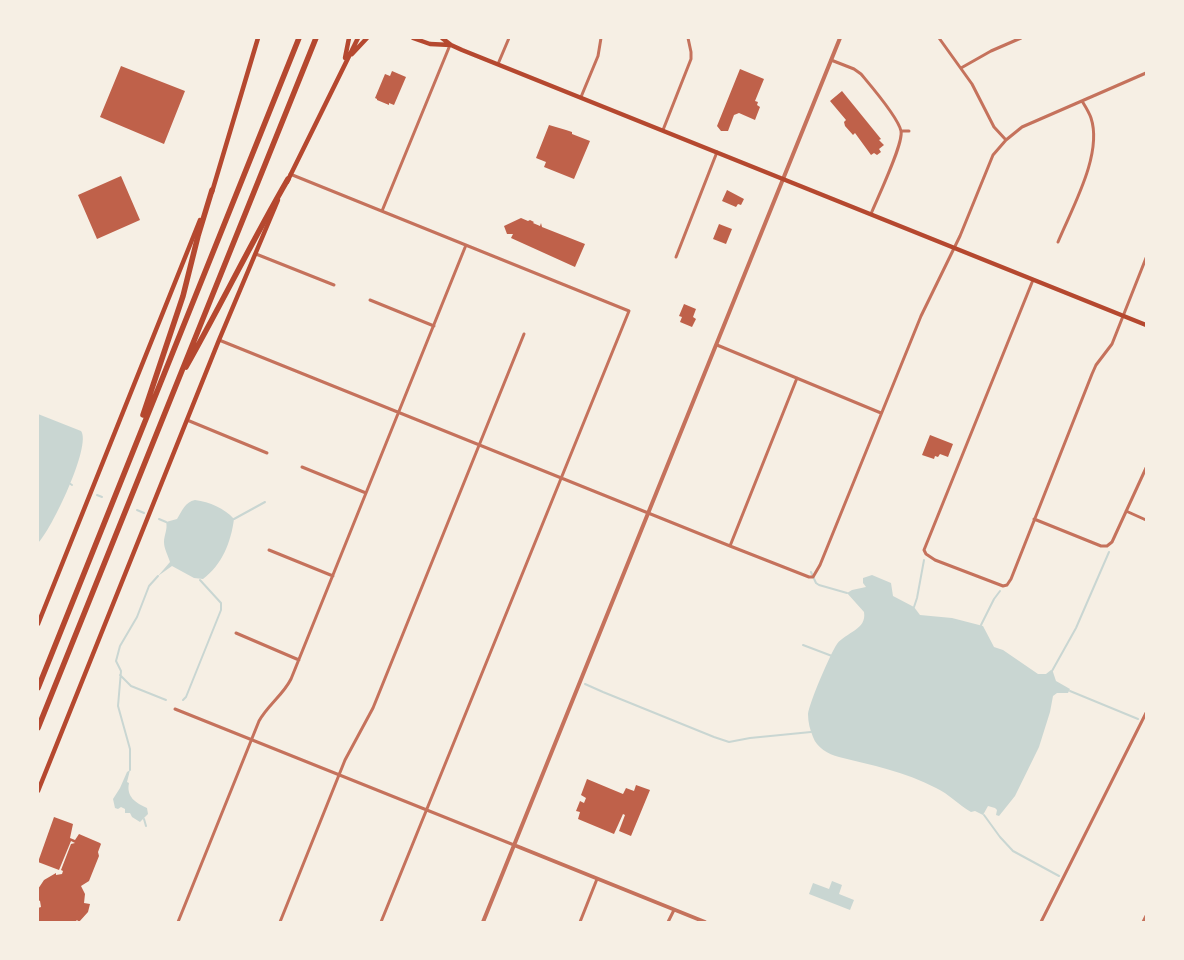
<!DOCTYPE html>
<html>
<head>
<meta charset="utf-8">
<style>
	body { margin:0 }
	#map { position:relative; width:1184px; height:960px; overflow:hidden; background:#f6efe4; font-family:"Crimson Pro",serif }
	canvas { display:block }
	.frame { position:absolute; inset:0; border:39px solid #f6efe4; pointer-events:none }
</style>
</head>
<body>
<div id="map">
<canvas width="1184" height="960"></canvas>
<div class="frame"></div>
</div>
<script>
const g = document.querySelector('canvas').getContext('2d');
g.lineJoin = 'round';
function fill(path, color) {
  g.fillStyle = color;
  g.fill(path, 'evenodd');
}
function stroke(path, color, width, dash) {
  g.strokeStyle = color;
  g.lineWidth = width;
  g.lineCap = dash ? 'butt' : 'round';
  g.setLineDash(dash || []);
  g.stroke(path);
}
fill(new Path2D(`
	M38 414 81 431C92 445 51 531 38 543Z
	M195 500C210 502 224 508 234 519 231 542 222 565 203 579L194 578 172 566 158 576 170 562C168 555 164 549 164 542 164 535 168 529 166 522L177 519C182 511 185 502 195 500Z
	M872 575 891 583 893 596 914 607 920 615 952 618 983 626 994 647 1003 650 1038 674H1046L1051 670 1053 672 1056 681 1070 689 1068 693H1057L1053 696 1050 712 1039 747 1015 796 999 816 996 815 997 810 995 808 988 806 983 815 975 811 971 812C959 805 949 794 936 788 906 772 871 765 839 757 828 754 817 748 813 737 810 730 808 722 808 714 809 704 830 654 837 644 846 632 867 630 864 612L847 593 852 590 866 587 863 583V578Z
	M130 770 127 782 129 783C126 797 136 803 147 808L148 814 140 822 132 817 130 813H125V809L121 807 118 809 115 808 113 799 120 788 127 772Z
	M832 881 842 885 839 894 854 900 850 910 809 894 813 883 829 889Z`), '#c9d6d2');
stroke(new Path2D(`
	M69 483 72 485
	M97 495 102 497
	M137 510 144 513
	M159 519 166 522
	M234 519 265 502
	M811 572 816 583 819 585 847 593
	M914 607 917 598 924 560
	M981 625 994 599 1000 591
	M803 645 832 656
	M1052 671 1076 628 1109 552
	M120 675 131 686 166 700
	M585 684 603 692 714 737 729 742 750 738 811 732
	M1070 691 1138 719
	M183 700 186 697 221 610V603L200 580
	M130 770V749L118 706 121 671 116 661 120 646 137 617 149 586 158 576
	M984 815 1000 837 1013 851 1059 876
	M144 819 146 826`), '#c9d6d2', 2);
fill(new Path2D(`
	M121 66 185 91 164 144 100 117Z
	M740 69 764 79 755 101 758 102 757 105 760 107 755 120 739 113 734 115 728 131H721L717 126Z
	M392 71 406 77 394 105 389 103V105L377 100V99L375 98 385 74 390 76Z
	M842 91 881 139 879 140 884 145 879 149 881 152 877 155 874 153 871 155 855 133 853 135 845 126 844 122 846 120 830 101Z
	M549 125 566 130 572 132V134L590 141 574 179 544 167 546 162 536 158Z
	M121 176 140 220 97 239 78 195Z
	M727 190 744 199 741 205 738 204 736 207 722 201Z
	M521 218 528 221 530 220 534 222 533 223 540 226 541 223 542 227 585 244 575 267 511 238 513 234H507L504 226Z
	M719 224 732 229 726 244 713 239Z
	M684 304 696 309 693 317 696 319 692 327 680 322 682 317 679 316Z
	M930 435 953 444 948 457 940 454 938 457 935 456 934 459 922 455Z
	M587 779 623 794 626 788 634 791 636 785 650 790 631 836 619 831 625 815 623 814 614 834 578 819 580 812 576 811 580 801 584 803 586 798 581 795Z
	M54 817 73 824 70 838 75 840 79 834 100 843 101 844 98 852 99 856 89 881 81 886 85 894 84 903 90 904 88 912 79 922 77 920 75 922H38V908L41 907 40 901 38 900V889L44 880 56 873V875L62 874 63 871 61 870 71 844 75 843 71 841 59 870 38 862Z`), '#bf614a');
stroke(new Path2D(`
	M939 38 972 84 994 127 1006 140
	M831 60 854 69 861 74C871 86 898 117 901 131 904 143 877 199 871 214
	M498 64 509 38
	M961 68 991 51 1021 38
	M581 97 598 56 601 38
	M663 130 691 59V52L688 38
	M901 131H909
	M290 174 629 311 381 922
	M382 211 450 45
	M1058 242C1072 208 1103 154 1091 118 1089 112 1085 106 1082 101
	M256 254 334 285
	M676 257 717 152
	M1033 280 924 550 926 554 935 560 1003 586 1007 585 1011 579 1092 374 1096 365 1112 344 1146 258
	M370 300 434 326
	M219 340 730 546 809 577H813L820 565 921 316 960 236 993 155 1006 140 1022 127 1146 73
	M717 345 881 413
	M187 420 267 453
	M302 467 366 493
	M1126 511 1146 520
	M1034 519 1101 546H1107L1112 542 1146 468
	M730 546 797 378
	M269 550 333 576
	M236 633 299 660
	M175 709 514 845
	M178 922 259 721C268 705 283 695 291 679L466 245
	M280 922 345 760 373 708 524 334
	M580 922 597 879
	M668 922 674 910
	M1041 922 1146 713
	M1143 922 1146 916`), '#c5725c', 3);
stroke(new Path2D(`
	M514 845 705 922
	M483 922 840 38`), '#c5725c', 4);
stroke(new Path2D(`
	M413 38 430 44 451 45
	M442 38 451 45 462 50 1146 325
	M352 54 367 38
	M345 58 349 38
	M287 182 358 38
	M212 192 258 38
	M38 624 200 220
	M38 791 219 340 278 200`), '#b5482f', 4.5);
stroke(new Path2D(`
	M186 367C221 305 252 241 288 179
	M143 415 183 296 198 236 212 190
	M38 688 299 38
	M38 728 316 38`), '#b5482f', 5.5);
</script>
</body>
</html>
